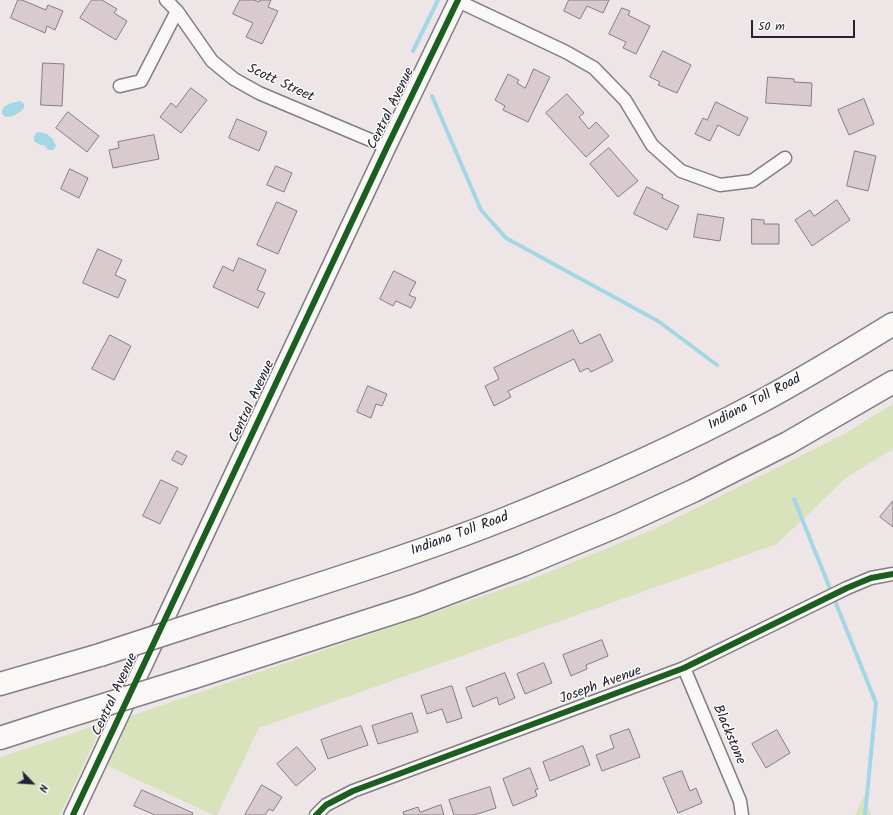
<!DOCTYPE html>
<html>
<head>
<meta charset="utf-8">
<style>
	body { margin:0 }
	#map { position:relative; width:893px; height:815px; overflow:hidden; background:#eee5e6; font-family:Kalam,sans-serif }
	canvas { display:block }
	.north { position:absolute; left:12px; top:763px; width:40px; height:40px; -webkit-text-stroke:3px #fdfcf7; paint-order:stroke; rotate:115deg; font-size:11px; font-weight:700; line-height:16px; text-align:center; color:#22223b }
	.north::after { content:''; display:block; margin:auto; width:14px; height:18px; background:#22223b; clip-path:polygon(50% 0,100% 100%,50% 72%,0 100%) }
	.scale { position:absolute; left:751px; top:20px; width:104px; height:18px; box-sizing:border-box; border:2px solid #22223b; border-top:0; padding-left:5px; font-size:12px; line-height:14px; white-space:nowrap; color:#22223b; -webkit-text-stroke:3px #fdfcf7; paint-order:stroke }
</style>
</head>
<body>
<div id="map">
<canvas width="893" height="815"></canvas>
<div class="north">N</div>
<div class="scale">50 m</div>
</div>
<script>
const g = document.querySelector('canvas').getContext('2d');
g.lineJoin = 'round';
function fill(path, color) {
  g.fillStyle = color;
  g.fill(path, 'evenodd');
}
function stroke(path, color, width, dash) {
  g.strokeStyle = color;
  g.lineWidth = width;
  g.lineCap = dash ? 'butt' : 'round';
  g.setLineDash(dash || []);
  g.stroke(path);
}
function drawText(font, color, halo, rows, align = 'center') {
  g.font = font + ' Kalam,sans-serif';
  g.lineWidth = 3;
  g.setLineDash([]);
  g.textBaseline = 'middle';
  g.strokeStyle = halo;
  g.fillStyle = color;
  for (const [text, x, y, turn = 0] of rows) {
    g.save();
    g.translate(x, y);
    g.rotate((+turn || 0) * Math.PI / 180);
    g.textAlign = isNaN(turn) ? turn : align;
    if (halo) g.strokeText(text, 0, 0);
    g.fillText(text, 0, 0);
    g.restore();
  }
}
fill(new Path2D(`
	M893 404V449L847 477 777 544 259 728 217 815H213L106 765 130 716 527 581 654 529 844 434Z
	M103 723 60 815H0V757Z
	M864 795 871 815H855Z`), '#d8e3bc');
fill(new Path2D(`
	M20 101 22 102 24 104V108C21 112 13 117 8 117 5 117 4 116 2 113 2 104 12 103 20 101Z
	M37 132C47 132 53 137 56 146L53 150H48L44 145H40L34 141V137Z`), '#a4d7e5');
stroke(new Path2D(`
	M413 51 438 0
	M432 96 481 210 506 238 658 321 717 365
	M794 499 876 703 865 815`), '#a4d7e5', 4);
const building = new Path2D(`
	M18 0H22L46 10 48 5 63 11 55 30 47 26 45 33 11 18Z
	M92 0H102L117 9 114 13 127 21 116 40 80 18Z
	M240 0H254L259 2 260 0H271L268 7 278 11 262 44 246 37 253 23 233 14Z
	M569 0H609L603 13 587 6 580 19 564 11Z
	M622 8 630 11 628 15 650 26 636 54 623 48 626 42 609 34Z
	M663 51 691 65 677 93 658 85 660 82 650 77Z
	M43 63 64 64 62 106 41 105Z
	M534 69 550 77 528 122 503 110 505 106 495 100 508 74 519 80 517 83 525 88Z
	M768 77 794 79V82L812 83 811 106 766 103Z
	M191 88 207 100 181 133 160 117 171 103 176 107Z
	M567 94 584 113 579 117 589 129 596 122 609 136 586 157 546 113Z
	M864 99 874 124 849 135 838 110Z
	M716 102 748 118 739 136 718 125 710 141 695 134 703 118 707 120Z
	M68 112 99 136 87 152 56 128Z
	M237 119 267 132 259 151 229 138Z
	M154 135 159 159 113 168 109 150 119 148 118 142Z
	M609 148 638 181 618 197 590 164Z
	M855 151 876 156 868 191 847 186Z
	M276 166 292 173 284 192 267 185Z
	M70 169 88 178 79 198 61 189Z
	M647 187 663 195 662 198 679 206 667 230 634 214Z
	M837 200 850 220 812 246 795 220 810 210 814 216Z
	M277 202 297 211 278 254 257 245Z
	M698 214 724 218 720 241 694 237Z
	M752 219 764 220V224H779V244H752Z
	M98 249 122 260 115 275 126 280 118 298 83 283Z
	M239 258 266 270 257 290 265 293 258 308 213 287 223 266 233 271Z
	M394 271 416 282 409 295 416 298 411 308 396 301 393 306 380 299Z
	M573 330 580 344 600 334 613 361 591 372 588 368 580 372 574 359 508 391 511 397 494 406 485 386 499 379 494 368Z
	M110 335 131 346 114 380 92 369Z
	M368 386 387 394 382 406 376 404 371 418 357 412Z
	M177 451 187 456 182 465 172 460Z
	M161 480 178 488 160 524 143 516Z
	M893 501V527L880 517Z
	M602 640 608 656 586 665 587 669 571 676 563 655Z
	M544 663 552 683 525 694 517 674Z
	M505 673 515 698 499 705 497 697 473 707 466 688Z
	M452 686 462 718 447 723 442 709 427 714 421 696Z
	M412 713 418 732 378 744 372 726Z
	M361 726 368 745 328 759 321 740Z
	M629 729 640 757 602 771 596 755 614 748 610 736Z
	M777 730 790 753 766 768 752 744Z
	M583 746 590 765 550 781 543 762Z
	M297 747 316 769 296 786 277 764Z
	M530 768 538 789 535 790 537 796 513 806 503 779Z
	M682 771 690 791 696 788 702 803 678 813 663 778Z
	M262 785 282 797 273 811 269 809 265 815H245Z
	M490 787 496 808 474 815H454L449 800Z
	M142 790 193 813 192 815H155L134 806Z
	M441 805 444 815H404L403 812 418 807 420 812Z`);
fill(building, '#d9cace');
stroke(building, '#827e84', 1);
const street = new Path2D(`
	M166 0 177 11 212 61 234 79 259 93 387 147
	M458 1 566 52 594 68 625 100 652 145 681 171 720 185 752 181 785 158
	M120 86 141 81 177 11
	M684 668 740 801 742 815
	M316 815 326 805 353 791 684 668 847 588 871 578 893 574`);
const secondary = new Path2D(`
	M73 815 387 147 458 0`);
const highway = new Path2D(`
	M223 615C316 585 411 556 502 520 590 485 676 447 760 402 805 378 849 351 893 324
	M194 677 417 605 523 565 619 525 693 491 788 443 893 382
	M0 684 100 655
	M0 738 59 719`);
stroke(street, '#827e84', 15);
stroke(secondary, '#827e84', 20);
stroke(highway, '#827e84', 25);
stroke(street, '#f9f8f6', 12);
stroke(secondary, '#f9f8f6', 17);
stroke(highway, '#f9f8f6', 22);
const highwayBridge = new Path2D(`
	M100 655 223 615
	M59 719 194 677`);
stroke(highwayBridge, '#827e84', 25, []);
stroke(highwayBridge, '#f9f8f6', 22);
stroke(new Path2D(`
	M73 815 387 147 458 0
	M316 815 326 805 353 791 684 668 847 588 871 578 893 574`), '#1b5e20', 6);
drawText('14px', '#22223b', '#fdfcf7', [
	["Scott Street",280,84,25],
	["Central Avenue",392,109,-64],
	["Central Avenue",253,402,-65],
	["Indiana Toll Road",755,403,-28],
	["Indiana Toll Road",460,535,-20],
	["Joseph Avenue",601,686,-20],
	["Central Avenue",116,695,-65],
	["Blackstone",728,735,67]
]);
</script>
</body>
</html>
